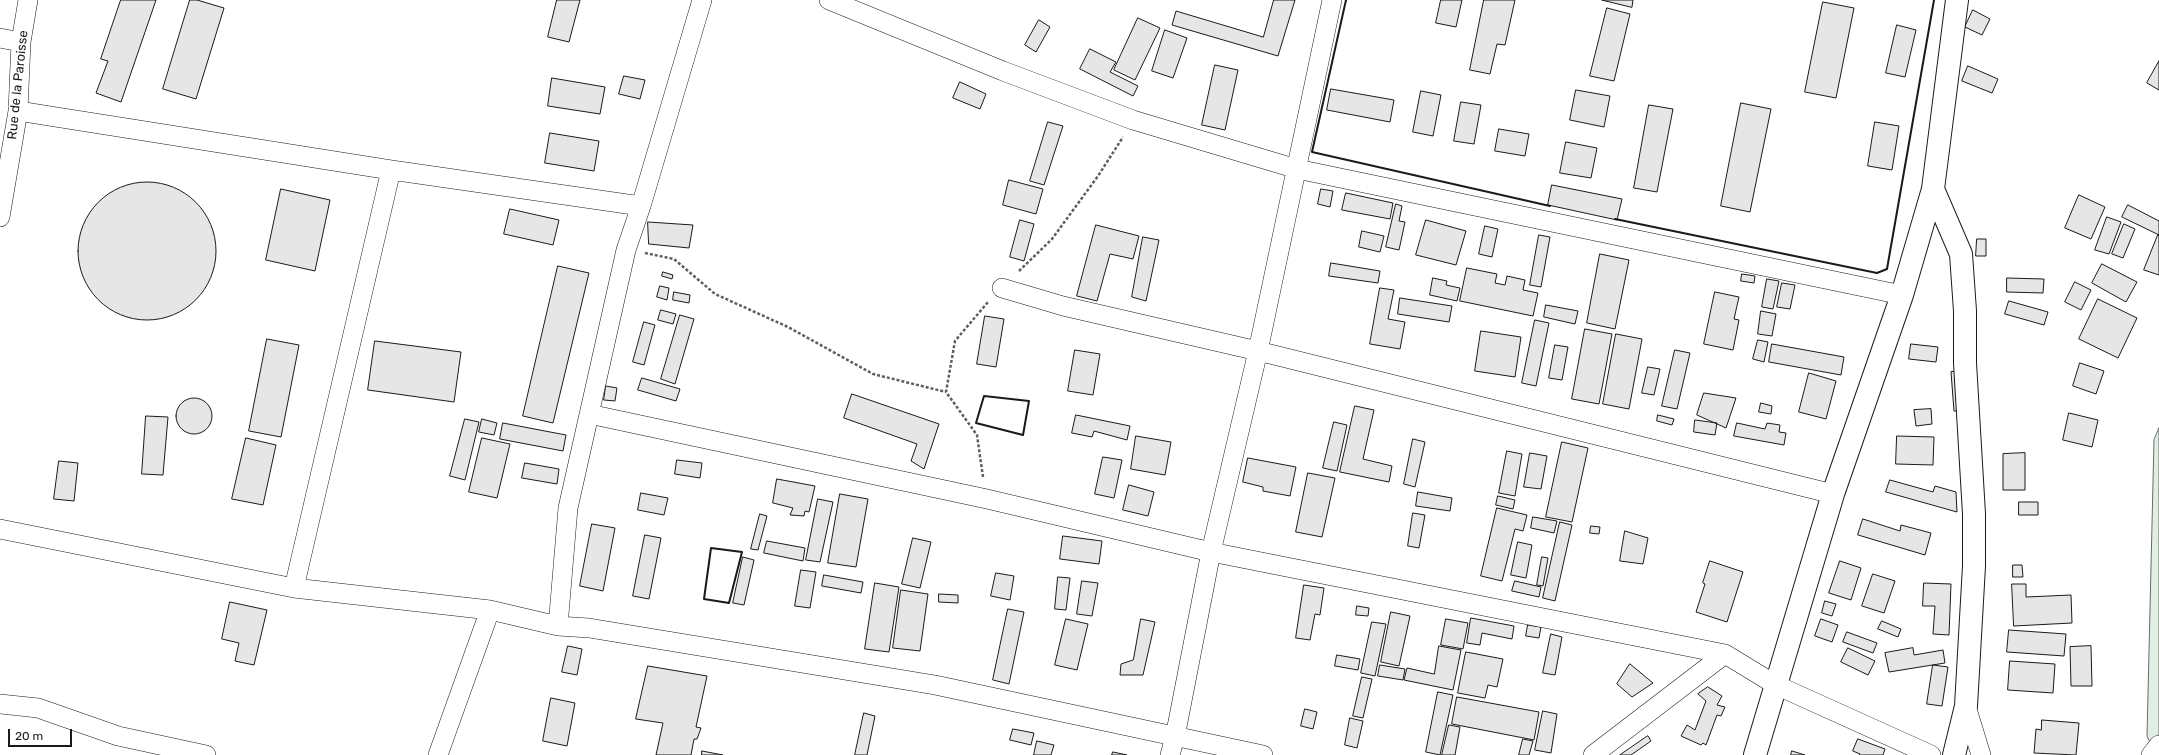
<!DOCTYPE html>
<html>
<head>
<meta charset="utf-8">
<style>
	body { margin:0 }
	#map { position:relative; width:2159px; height:755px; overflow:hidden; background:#fff; font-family:Rubik,sans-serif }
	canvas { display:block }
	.scale { position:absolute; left:8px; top:729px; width:64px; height:18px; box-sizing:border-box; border:2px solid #1a1a1a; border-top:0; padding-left:5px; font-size:12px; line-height:14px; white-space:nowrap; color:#1a1a1a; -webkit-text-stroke:3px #fff; paint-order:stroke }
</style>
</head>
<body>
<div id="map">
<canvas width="2159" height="755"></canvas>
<div class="scale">20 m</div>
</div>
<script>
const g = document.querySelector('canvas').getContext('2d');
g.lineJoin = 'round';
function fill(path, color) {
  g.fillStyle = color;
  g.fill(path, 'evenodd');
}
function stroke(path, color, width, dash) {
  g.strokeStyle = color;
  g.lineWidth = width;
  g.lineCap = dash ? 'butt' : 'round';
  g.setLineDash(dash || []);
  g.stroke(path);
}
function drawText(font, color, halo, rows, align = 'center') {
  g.font = font + ' Rubik,sans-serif';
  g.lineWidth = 3;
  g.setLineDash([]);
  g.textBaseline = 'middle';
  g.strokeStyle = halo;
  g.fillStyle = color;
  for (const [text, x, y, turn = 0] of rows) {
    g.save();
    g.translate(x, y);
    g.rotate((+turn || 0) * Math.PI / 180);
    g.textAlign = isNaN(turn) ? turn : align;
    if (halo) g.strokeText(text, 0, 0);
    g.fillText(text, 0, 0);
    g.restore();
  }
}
const green = new Path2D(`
	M2159 428V755H2156L2147 736 2154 440Z`);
fill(green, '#e0efe3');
stroke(green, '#6a6a6a', 1);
const building = new Path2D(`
	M121 0H156L121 102 96 93 108 61 101 59Z
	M190 0H197L224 8 196 99 163 89Z
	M557 0H580L569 42 548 37Z
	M1274 0H1295L1278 56 1172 25 1176 11 1263 37Z
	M1441 0H1462L1456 27 1436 23Z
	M1484 0H1515L1505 45 1497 44 1490 74 1470 70Z
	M1602 0H1633L1632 7Z
	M1823 2 1854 8 1836 98 1805 92Z
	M1607 8 1630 14 1614 81 1590 76Z
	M1973 10 1990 19 1982 35 1965 27Z
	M1138 18 1160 28 1135 80 1114 70Z
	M1039 20 1050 27 1036 52 1025 45Z
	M1897 25 1916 30 1905 77 1886 73Z
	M1165 30 1187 38 1173 78 1152 71Z
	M1090 49 1116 62 1110 72 1138 86 1133 96 1080 69Z
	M2159 61V90L2147 83Z
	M1215 65 1238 70 1225 130 1202 125Z
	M1968 66 1998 79 1992 93 1962 81Z
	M624 76 645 80 640 99 619 94Z
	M552 78 605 87 600 114 548 106Z
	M960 82 986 94 980 109 953 98Z
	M1331 89 1394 100 1390 122 1327 110Z
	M1576 90 1610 96 1604 127 1570 120Z
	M1421 91 1441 95 1433 136 1413 132Z
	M1461 102 1481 105 1474 144 1454 141Z
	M1741 103 1771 109 1750 212 1721 206Z
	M1649 105 1673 109 1657 192 1634 188Z
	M1048 122 1063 126 1044 185 1030 181Z
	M1875 122 1899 126 1892 170 1868 166Z
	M1499 129 1529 134 1525 156 1495 151Z
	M550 133 599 141 594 171 545 163Z
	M1566 142 1597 148 1591 178 1560 173Z
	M1009 180 1043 189 1036 214 1003 205Z
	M78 251a69 69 0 1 1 138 0a69 69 0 1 1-138 0Z
	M1552 185 1622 199 1617 220 1548 205Z
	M281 189 330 200 315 271 266 260Z
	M1321 189 1333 191 1330 207 1318 204Z
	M1346 193 1393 203 1390 219 1342 210Z
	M2079 195 2105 207 2091 239 2065 228Z
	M1396 204 1402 206 1399 221 1405 222 1399 250 1386 247Z
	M2128 205 2159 221V235L2122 217Z
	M510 209 559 220 553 245 504 234Z
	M2107 217 2121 222 2109 254 2095 250Z
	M1020 220 1034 224 1024 261 1010 257Z
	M1426 220 1466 231 1456 265 1416 255Z
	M648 222 693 225 689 248 649 244Z
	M2124 224 2135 229 2123 258 2112 254Z
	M1096 225 1139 236 1133 259 1110 254 1097 301 1077 296Z
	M1485 226 1498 229 1492 257 1479 254Z
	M1362 231 1384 236 1380 252 1359 247Z
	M1539 235 1550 237 1541 287 1530 285Z
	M2158 235 2159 236V275L2144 270Z
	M1143 237 1159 240 1146 301 1132 297Z
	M1977 239H1986V256H1976Z
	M1600 254 1629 260 1615 329 1587 323Z
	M1331 263 1380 271 1378 283 1329 276Z
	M2102 264 2137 282 2126 302 2092 283Z
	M558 266 589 273 553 423 523 416Z
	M1467 268 1497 274 1495 283 1505 285 1507 276 1525 280 1523 290 1538 293 1533 316 1460 301Z
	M663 272 673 275 672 279 662 276Z
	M1742 274 1755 276 1754 283 1741 281Z
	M1433 278 1447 281 1446 285 1460 288 1457 301 1430 295Z
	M2007 278 2044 279 2043 293 2007 292Z
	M1767 279 1779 281 1773 309 1762 307Z
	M2075 282 2091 290 2081 310 2065 302Z
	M1782 283 1795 285 1790 309 1777 307Z
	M660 286 669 288 667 300 657 297Z
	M1380 288 1394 290 1388 319 1405 322 1400 349 1370 344Z
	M674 292 690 295 689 303 673 300Z
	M1715 292 1739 297 1734 319 1739 320 1733 350 1704 344Z
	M1400 298 1452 306 1449 322 1398 314Z
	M2098 299 2137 318 2118 358 2079 339Z
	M2009 301 2048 312 2044 325 2005 314Z
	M1546 305 1578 311 1575 324 1544 317Z
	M661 310 676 314 673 324 658 320Z
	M1761 311 1776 314 1772 336 1758 334Z
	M680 315 694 319 675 384 661 379Z
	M985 316 1004 319 996 367 977 364Z
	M1535 320 1549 323 1536 386 1522 383Z
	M644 322 655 325 644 365 633 362Z
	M1585 329 1612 334 1599 404 1572 399Z
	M1481 331 1521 337 1515 377 1475 371Z
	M1616 334 1642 339 1629 409 1603 404Z
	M267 339 299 345 281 437 249 431Z
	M1758 340 1768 342 1764 362 1753 359Z
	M375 341 461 352 454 402 368 390Z
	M1772 344 1844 357 1841 375 1769 362Z
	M1911 344 1938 347 1936 362 1909 359Z
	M1555 345 1568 347 1562 380 1549 378Z
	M1075 350 1100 354 1093 395 1068 391Z
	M1675 350 1690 353 1677 409 1662 406Z
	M2080 363 2104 371 2096 394 2073 386Z
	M1648 367 1660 369 1654 395 1642 393Z
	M1960 371 1963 411H1954L1951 372Z
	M1809 373 1836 381 1826 419 1799 412Z
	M642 378 680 389 676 401 638 390Z
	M606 386 617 388 615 401 604 400Z
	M1704 393 1736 398 1726 428 1697 415Z
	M852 394 939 424 924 469 911 461 917 444 844 418Z
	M176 416a18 18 0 1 1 36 0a18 18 0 1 1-36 0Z
	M1761 403 1772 406 1771 414 1759 412Z
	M1355 406 1374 410 1363 459 1392 466 1389 482 1340 472Z
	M1931 409 1932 424 1916 426 1914 410Z
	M2069 413 2098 420 2092 447 2063 440Z
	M1076 415 1130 426 1127 440 1094 431 1092 437 1072 433Z
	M1658 415 1674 419 1672 425 1657 421Z
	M146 416 168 417 163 475 142 474Z
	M465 419 479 422 465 480 450 476Z
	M482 419 497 423 494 435 479 432Z
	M1695 420 1717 423 1715 435 1694 432Z
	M1334 422 1347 425 1337 471 1323 468Z
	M503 423 566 435 563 451 500 439Z
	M1737 423 1765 429 1767 423 1780 425 1779 432 1786 433 1784 445 1734 436Z
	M1136 436 1171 442 1165 475 1131 469Z
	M1897 436 1934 437 1933 465 1896 464Z
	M246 438 276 445 263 505 232 499Z
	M482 438 510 444 497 498 469 492Z
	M1413 439 1425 442 1415 487 1404 484Z
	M1562 442 1588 448 1572 522 1546 517Z
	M1507 451 1522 454 1515 496 1499 493Z
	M1530 453 1547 456 1541 489 1524 487Z
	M2025 453V490H2003V454Z
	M1103 457 1122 460 1114 498 1095 494Z
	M1248 458 1296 467 1290 496 1263 491V487L1243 482Z
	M677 460 702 463 700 478 675 474Z
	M59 461 78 463 74 501 54 499Z
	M525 463 559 469 557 484 522 478Z
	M1308 473 1335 478 1322 537 1296 532Z
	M777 479 815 486 809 512 805 511 804 516 790 515 793 508 773 503Z
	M1890 480 1933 492 1935 486 1956 492 1957 512 1886 492Z
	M1129 485 1154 492 1148 516 1123 510Z
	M1418 492 1452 498 1450 511 1416 506Z
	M641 493 668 498 664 515 638 510Z
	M840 494 868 499 856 567 828 563Z
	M1498 496 1515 500 1513 509 1496 505Z
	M818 499 833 502 820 562 806 560Z
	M2019 502H2038V515H2019Z
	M1497 508 1527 515 1523 531 1515 529 1502 581 1481 576Z
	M1413 513 1425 515 1419 548 1408 546Z
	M760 514 767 516 758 550 751 549Z
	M1533 517 1557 521 1554 533 1531 528Z
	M1863 519 1900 531 1901 525 1931 533 1925 555 1858 535Z
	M1560 522 1572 525 1555 601 1543 598Z
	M592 524 615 528 603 591 580 586Z
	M1591 526 1600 527 1599 534 1590 533Z
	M1625 531 1648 538 1643 564 1620 561Z
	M645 535 661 538 649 599 633 596Z
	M1063 536 1102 541 1099 564 1060 559Z
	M913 538 931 542 920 588 902 584Z
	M767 541 805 548 803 561 764 553Z
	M1518 542 1532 545 1526 578 1511 575Z
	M743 557 754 560 744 605 733 603Z
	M1542 557 1548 558 1543 586 1537 585Z
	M1710 561 1743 572 1727 622 1696 612 1705 584 1703 583Z
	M1840 561 1861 568 1851 600 1829 593Z
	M2013 565H2022L2023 577H2013Z
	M801 570 816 572 810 608 795 606Z
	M996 573 1014 576 1010 600 991 596Z
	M1873 574 1895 581 1884 613 1862 606Z
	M824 575 863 582 861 593 822 586Z
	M1058 577 1070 578 1066 610 1055 609Z
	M1082 581 1098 583 1092 616 1077 614Z
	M1515 581 1541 587 1539 597 1512 591Z
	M875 583 899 587 889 652 865 649Z
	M1924 583 1951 584 1949 635 1933 634 1935 606H1923Z
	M2012 584H2026V597L2071 595 2072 623 2014 626Z
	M1304 585 1324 588 1320 615 1315 614 1310 640 1296 638Z
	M901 590 928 594 920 651 893 648Z
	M939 594 958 595V603L939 602Z
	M1825 601 1836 604 1832 616 1822 613Z
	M230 602 267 610 254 665 235 661 239 643 222 639Z
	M1357 606 1369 608 1368 616 1356 615Z
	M1008 609 1024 612 1009 684 993 680Z
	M1391 612 1410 616 1399 666 1381 662Z
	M1471 618 1514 626 1512 639 1482 633 1480 645 1467 643Z
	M1066 619 1088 624 1077 670 1055 665Z
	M1141 619 1155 622 1143 675H1120L1121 664 1133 660Z
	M1446 619 1468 623 1463 649 1441 645Z
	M1821 619 1838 625 1832 642 1815 636Z
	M1882 621 1901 629 1898 637 1878 629Z
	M1372 622 1386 624 1375 676 1361 673Z
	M1528 625 1541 627 1539 638 1526 636Z
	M2009 630 2066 634 2064 656 2007 652Z
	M1847 632 1877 643 1873 653 1843 642Z
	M1551 634 1562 637 1555 675 1543 673Z
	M568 646 582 649 577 675 562 672Z
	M1439 646 1461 650 1453 690 1404 680 1407 668 1434 674Z
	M2091 646 2092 686H2071L2070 647Z
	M1848 648 1875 661 1868 675 1841 662Z
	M1913 648 1914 655 1943 650 1945 663 1889 672 1885 653Z
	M1466 652 1503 659 1497 687 1488 685 1485 698 1458 693Z
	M1337 655 1360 659 1358 670 1335 666Z
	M2010 661 2055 664 2053 693 2008 690Z
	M1630 664 1653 683 1632 697 1617 684Z
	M1380 665 1405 669 1403 680 1378 676Z
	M1933 665 1948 667 1942 706 1927 704Z
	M648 666 707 676 696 727 701 728 697 739H694L691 755H656L663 723 636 719Z
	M1362 677 1372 679 1363 718 1353 716Z
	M1708 687 1722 696 1717 705 1725 707 1721 716 1717 715 1706 745 1703 743 1701 745 1681 736 1687 725 1695 730 1706 701 1698 694Z
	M1438 692 1453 695 1440 755 1426 752Z
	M1457 697 1539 712 1534 740 1452 724Z
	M551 698 575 703 567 746 543 741Z
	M1305 709 1317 712 1313 729 1301 726Z
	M1543 711 1557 714 1551 753 1535 750Z
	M864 713 875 716 867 755H855Z
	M1350 718 1363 721 1357 748 1345 745Z
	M2042 720 2079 723 2076 755 2034 753 2036 729 2041 730Z
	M1449 725 1460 727 1455 755H1442Z
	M1013 729 1034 733 1031 745 1010 740Z
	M1648 736 1651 741 1631 755H1620Z
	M1523 739 1533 741 1529 755H1519Z
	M1858 739 1885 749 1883 755H1859L1860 754 1853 751Z
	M1037 741 1054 745 1051 755H1034Z
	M702 751 723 755H702Z
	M1792 751 1805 755H1791Z
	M1113 752 1127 755H1112Z`);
fill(building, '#e6e6e6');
stroke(building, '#1a1a1a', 1);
const street = new Path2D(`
	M829 0 1003 71 1133 120 1297 169 1902 295
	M0 38 21 42
	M18 111 391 170 641 206
	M0 217 18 111 21 42 28 0
	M1002 288 1063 306 1258 351 1833 494
	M589 414 987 499 1211 552 1725 654 1776 685 1931 755
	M0 529 294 588 490 610 558 626 589 628 935 685 1263 755
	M294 588 391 170
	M558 626 568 508 626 250 641 206 702 0
	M0 704 38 708 118 736 206 755
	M1966 706 1981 755
	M438 755 490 610
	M1170 755 1175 737 1211 552 1258 351 1332 0
	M1593 755 1725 654
	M2151 755 2159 745`);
const secondary = new Path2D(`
	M1933 189 1961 254 1965 311V363L1974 514V566L1966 706 1954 755
	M1755 755 1833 494 1902 295 1933 189 1957 0`);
stroke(street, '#1a1a1a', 20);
stroke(secondary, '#1a1a1a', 24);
stroke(new Path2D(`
	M645 253 674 259 715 294 788 327 873 374 946 392
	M1019 271 1052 239 1098 176 1123 137
	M983 477 977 435 946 392 955 341 988 302`), '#5f5f5f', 2.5, [3, 2]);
stroke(street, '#fff', 19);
stroke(secondary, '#fff', 22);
stroke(new Path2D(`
	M1346 0 1312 152 1550 206
	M1615 219 1877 273 1887 269 1934 0
	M984 396 1029 401 1023 435 976 423Z
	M711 548 742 552 729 603 704 599Z`), '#1a1a1a', 2);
drawText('13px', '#1a1a1a', '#fff', [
	["Rue de la Paroisse",18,85,-84]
]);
</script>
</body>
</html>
